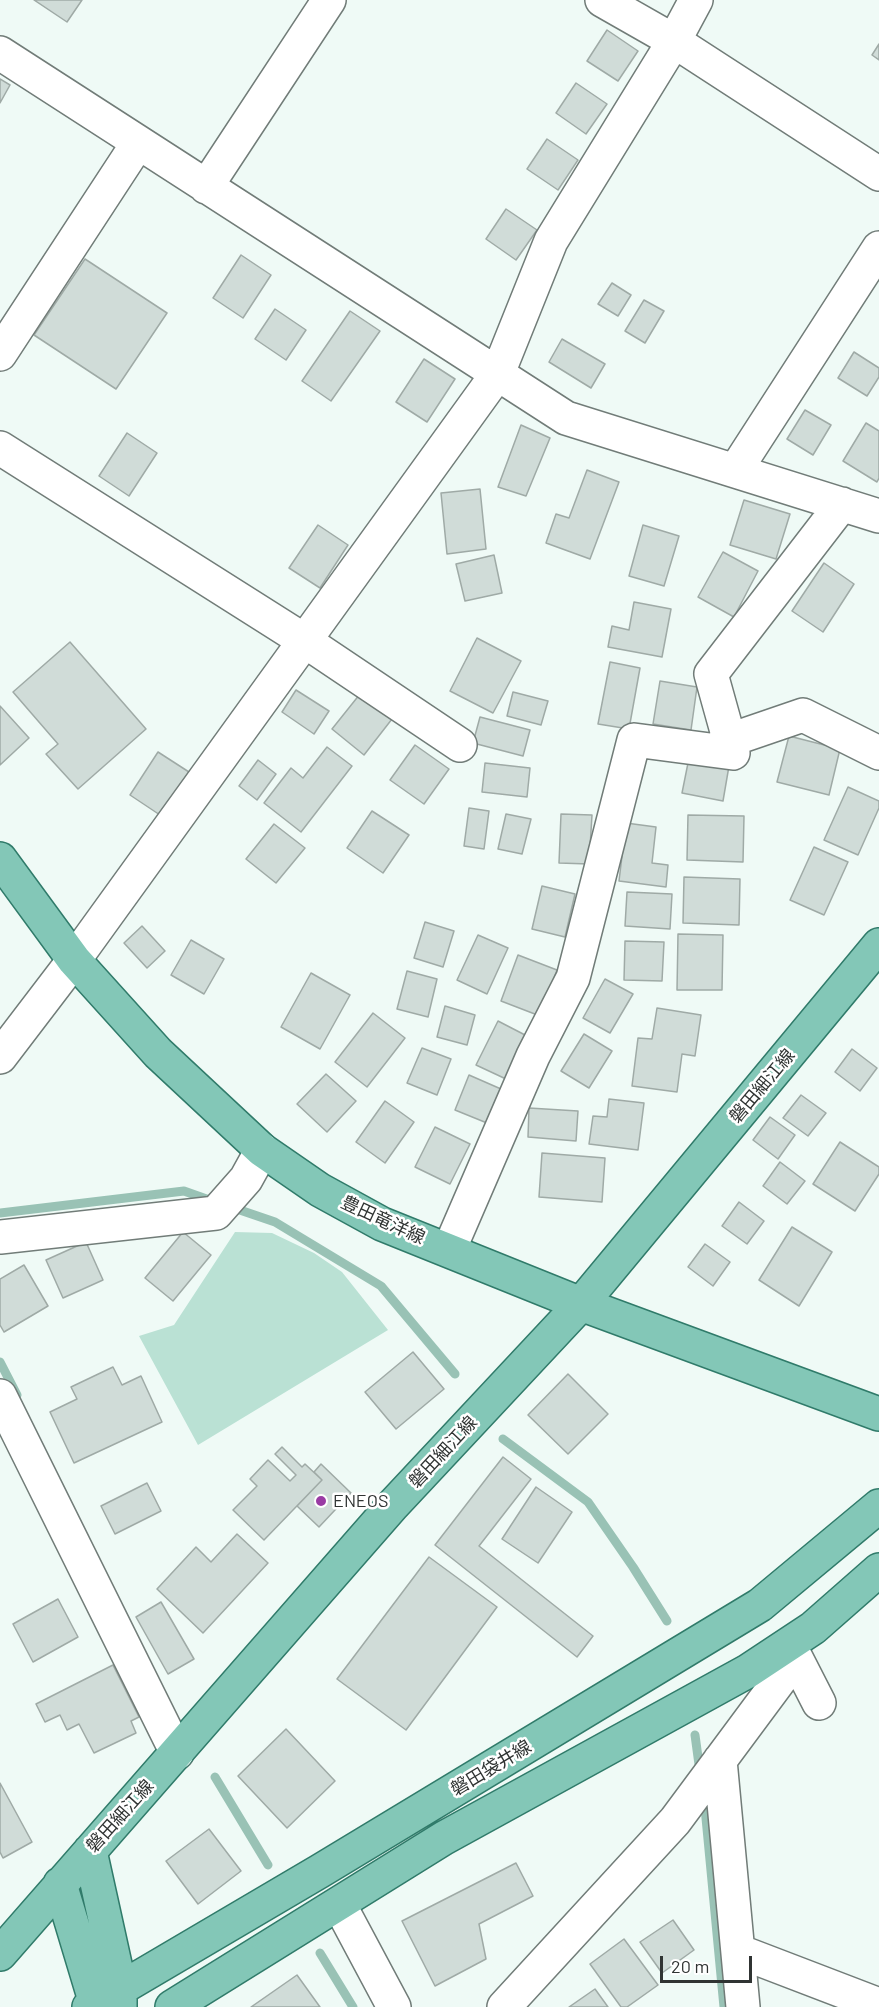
<!DOCTYPE html>
<html>
<head>
<meta charset="utf-8">
<style>
	body { margin:0 }
	#map { position:relative; width:879px; height:2007px; overflow:hidden; background:#effaf6; font-family:Barlow,sans-serif }
	canvas { display:block }
	.scale { position:absolute; left:660px; top:1956px; width:92px; height:27px; box-sizing:border-box; border:3px solid #303433; border-top:0; padding-left:8px; font-size:18px; line-height:21px; white-space:nowrap; color:#303433; -webkit-text-stroke:4px #fff; paint-order:stroke }
</style>
</head>
<body>
<div id="map">
<canvas width="879" height="2007"></canvas>
<div class="scale">20 m</div>
</div>
<script>
const g = document.querySelector('canvas').getContext('2d');
g.lineJoin = 'round';
function fill(path, color) {
  g.fillStyle = color;
  g.fill(path, 'evenodd');
}
function stroke(path, color, width, dash) {
  g.strokeStyle = color;
  g.lineWidth = width;
  g.lineCap = dash ? 'butt' : 'round';
  g.setLineDash(dash || []);
  g.stroke(path);
}
function drawText(font, color, halo, rows, align = 'center') {
  g.font = font + ' Barlow,"Noto Sans JP",sans-serif';
  g.lineWidth = 5;
  g.setLineDash([]);
  g.textBaseline = 'middle';
  g.strokeStyle = halo;
  g.fillStyle = color;
  for (const [text, x, y, turn = 0] of rows) {
    g.save();
    g.translate(x, y);
    g.rotate((+turn || 0) * Math.PI / 180);
    g.textAlign = isNaN(turn) ? turn : align;
    if (halo) g.strokeText(text, 0, 0);
    g.fillText(text, 0, 0);
    g.restore();
  }
}
fill(new Path2D(`
	M235 1232 272 1233 314 1253 342 1272 388 1330 198 1445 139 1336 174 1325Z`), '#bae1d4');
stroke(new Path2D(`
	M231 1207 275 1222 381 1286 455 1374
	M0 1213 184 1191 215 1202
	M0 1362 17 1395
	M503 1439 588 1502 633 1567 667 1621
	M695 1735 700 1772
	M215 1777 268 1865
	M704 1797 724 2007
	M320 1953 353 2007`), '#99c2b5', 9);
const building = new Path2D(`
	M34 0H82L67 22Z
	M607 30 638 51 618 81 587 61Z
	M879 44V60L872 55Z
	M0 79 10 85 0 103Z
	M576 83 607 104 586 134 556 113Z
	M547 139 578 160 558 190 527 169Z
	M506 209 537 230 516 260 486 239Z
	M241 255 271 275 243 318 213 298Z
	M85 259 167 313 116 389 34 335Z
	M612 283 631 295 618 316 598 304Z
	M644 300 664 311 645 343 625 331Z
	M275 309 306 330 286 360 255 339Z
	M350 311 380 331 331 401 302 381Z
	M562 339 605 364 591 388 549 362Z
	M854 352 879 368V377L867 396 838 378Z
	M424 359 455 379 427 422 396 402Z
	M805 410 831 425 813 455 787 439Z
	M866 423 879 431V478L877 482 843 461Z
	M521 425 550 438 526 496 498 487Z
	M127 433 157 453 129 496 99 476Z
	M587 470 619 482 590 559 546 543 556 514 569 518Z
	M480 489 486 549 447 554 441 493Z
	M744 500 790 514 776 559 730 545Z
	M318 525 348 545 320 588 289 568Z
	M643 525 679 536 664 586 629 576Z
	M723 552 758 571 734 617 698 597Z
	M494 555 502 593 465 601 456 564Z
	M824 563 854 584 823 632 792 611Z
	M634 602 671 609 662 657 608 647 612 626 629 630Z
	M477 638 521 661 493 713 450 691Z
	M70 642 146 729 78 789 46 754 58 744 13 692Z
	M610 662 640 668 629 729 598 724Z
	M660 681 697 687 691 730 653 724Z
	M296 690 329 711 314 734 282 712Z
	M513 692 548 701 541 725 507 716Z
	M360 694 392 719 364 755 332 729Z
	M0 706 29 738 0 765Z
	M480 717 530 730 523 756 473 743Z
	M789 736 840 749 829 795 777 782Z
	M415 745 449 769 424 804 390 780Z
	M327 747 352 766 301 832 264 803 291 768 303 778Z
	M158 752 189 772 160 815 130 795Z
	M689 758 729 766 723 801 682 793Z
	M258 760 276 774 257 800 239 786Z
	M485 763 530 768 527 797 482 792Z
	M848 787 879 801V808L858 855 824 840Z
	M469 808 489 811 484 849 464 846Z
	M372 811 409 835 383 873 347 848Z
	M506 814 531 819 522 854 498 849Z
	M561 814 592 815 589 864 559 863Z
	M688 815 744 816 743 862 687 860Z
	M626 823 656 827 652 863 668 865 666 887 619 881Z
	M274 824 305 848 276 883 246 859Z
	M814 847 848 862 824 915 790 900Z
	M684 877 740 879 739 925 683 923Z
	M542 886 575 894 565 937 532 929Z
	M627 892 672 894 670 929 625 926Z
	M425 922 454 931 443 967 414 958Z
	M142 926 165 951 147 968 124 943Z
	M678 934 723 935 722 990H677Z
	M478 935 508 948 487 994 457 980Z
	M191 940 224 959 204 994 171 975Z
	M625 941 664 942 662 981 624 980Z
	M518 955 557 970 540 1016 501 1001Z
	M407 971 437 979 428 1017 397 1009Z
	M311 973 350 995 320 1049 281 1027Z
	M605 979 633 994 610 1033 583 1018Z
	M445 1006 475 1015 467 1045 437 1037Z
	M657 1008 701 1015 695 1056 682 1054 677 1092 632 1086 638 1038 652 1039Z
	M373 1013 405 1038 367 1087 335 1062Z
	M498 1021 527 1036 506 1079 476 1065Z
	M584 1034 612 1051 589 1088 561 1071Z
	M422 1048 451 1059 437 1095 407 1083Z
	M852 1049 877 1068 860 1091 835 1072Z
	M326 1074 356 1101 327 1132 297 1104Z
	M469 1075 501 1089 487 1123 455 1110Z
	M801 1095 826 1113 808 1136 783 1118Z
	M609 1099 644 1103 638 1150 589 1144 593 1116 607 1117Z
	M385 1101 414 1122 385 1163 356 1142Z
	M529 1108 578 1111 576 1141 528 1137Z
	M770 1117 795 1135 778 1159 753 1140Z
	M435 1127 470 1144 450 1184 415 1167Z
	M840 1142 879 1167V1174L855 1211 813 1184Z
	M542 1153 605 1158 602 1202 539 1197Z
	M780 1162 805 1181 787 1204 763 1186Z
	M739 1202 764 1221 747 1244 722 1226Z
	M792 1227 832 1252 799 1306 759 1280Z
	M183 1232 211 1255 173 1301 145 1278Z
	M86 1242 103 1280 63 1298 46 1260Z
	M705 1244 730 1262 713 1286 688 1267Z
	M24 1265 48 1306 4 1332 0 1325V1279Z
	M413 1352 444 1389 396 1429 365 1392Z
	M113 1367 122 1385 141 1376 162 1422 74 1463 50 1412 77 1399 71 1387Z
	M568 1374 608 1414 568 1454 528 1415Z
	M282 1447 302 1467 305 1464 322 1480 264 1540 233 1510 257 1486 250 1479 268 1460 290 1481 296 1475 275 1454Z
	M503 1457 531 1479 479 1546 593 1636 577 1657 435 1545Z
	M321 1464 351 1493 319 1527 297 1506 322 1480 314 1472Z
	M147 1483 161 1511 115 1534 101 1506Z
	M536 1487 572 1512 538 1563 502 1539Z
	M237 1534 268 1563 203 1633 157 1589 196 1547 211 1562Z
	M429 1557 497 1607 406 1730 337 1679Z
	M58 1599 78 1637 33 1662 13 1624Z
	M161 1602 194 1659 168 1674 136 1617Z
	M113 1665 139 1717 131 1721 136 1733 94 1753 79 1724 67 1730 60 1715 45 1722 36 1704Z
	M286 1729 335 1781 287 1828 238 1776Z
	M0 1783 32 1842 3 1858 0 1852Z
	M209 1829 241 1871 198 1904 166 1861Z
	M516 1863 533 1896 479 1924 486 1959 435 1986 402 1921Z
	M673 1920 694 1950 662 1973 640 1942Z
	M624 1939 658 1985 627 2007H621L590 1964Z
	M297 1975 320 2007H251Z
	M595 1989 608 2007H569Z`);
fill(building, '#d0dcd8');
stroke(building, '#9faaa6', 1.5);
const minor = new Path2D(`
	M602 0 674 41 879 174
	M0 53 566 418 879 516
	M206 187 329 0
	M0 354 138 143
	M0 448 305 641 460 745
	M735 471 879 248
	M730 740 803 715 879 753
	M0 1057 74 960 498 373 551 241 674 41 696 0
	M0 1237 216 1213 246 1179 262 1150
	M449 1250 533 1056 573 978 634 740 733 753 711 674 842 504
	M0 1396 177 1753
	M787 1646 796 1658 819 1703
	M720 1760 743 2007
	M339 1904 394 2007
	M738 1951 879 2005
	M504 2007 675 1821 796 1658`);
const major = new Path2D(`
	M0 859 74 960 158 1053 262 1150 320 1190 382 1224 581 1304 879 1414
	M90 1851 120 1987V2007
	M60 1884 97 2007
	M0 1954 393 1505 581 1304 879 945
	M89 2007 320 1871 760 1605 879 1506
	M172 2007 444 1838 748 1671 813 1628 879 1570`);
stroke(minor, '#717c78', 36);
stroke(major, '#307b6a', 36);
stroke(minor, '#fff', 33);
stroke(major, '#83c7b7', 33);
for (const [x, y, r, color] of [
	[321,1501,6,"#9a3ba4"]
]) {
  const dot = new Path2D();
  dot.arc(x, y, r, 0, 2 * Math.PI);
  g.fillStyle = color;
  g.fill(dot);
  stroke(dot, '#fff', 2);
}
drawText('18px', '#303433', '#fff', [
	["磐田細江線",762,1086,-50],
	["豊田竜洋線",383,1220,25],
	["磐田細江線",443,1452,-47],
	["磐田袋井線",491,1768,-31],
	["磐田細江線",120,1816,-48]
]);
drawText('18px', '#303433', '#fff', [
	["ENEOS",333,1501]
], 'left');
</script>
</body>
</html>
